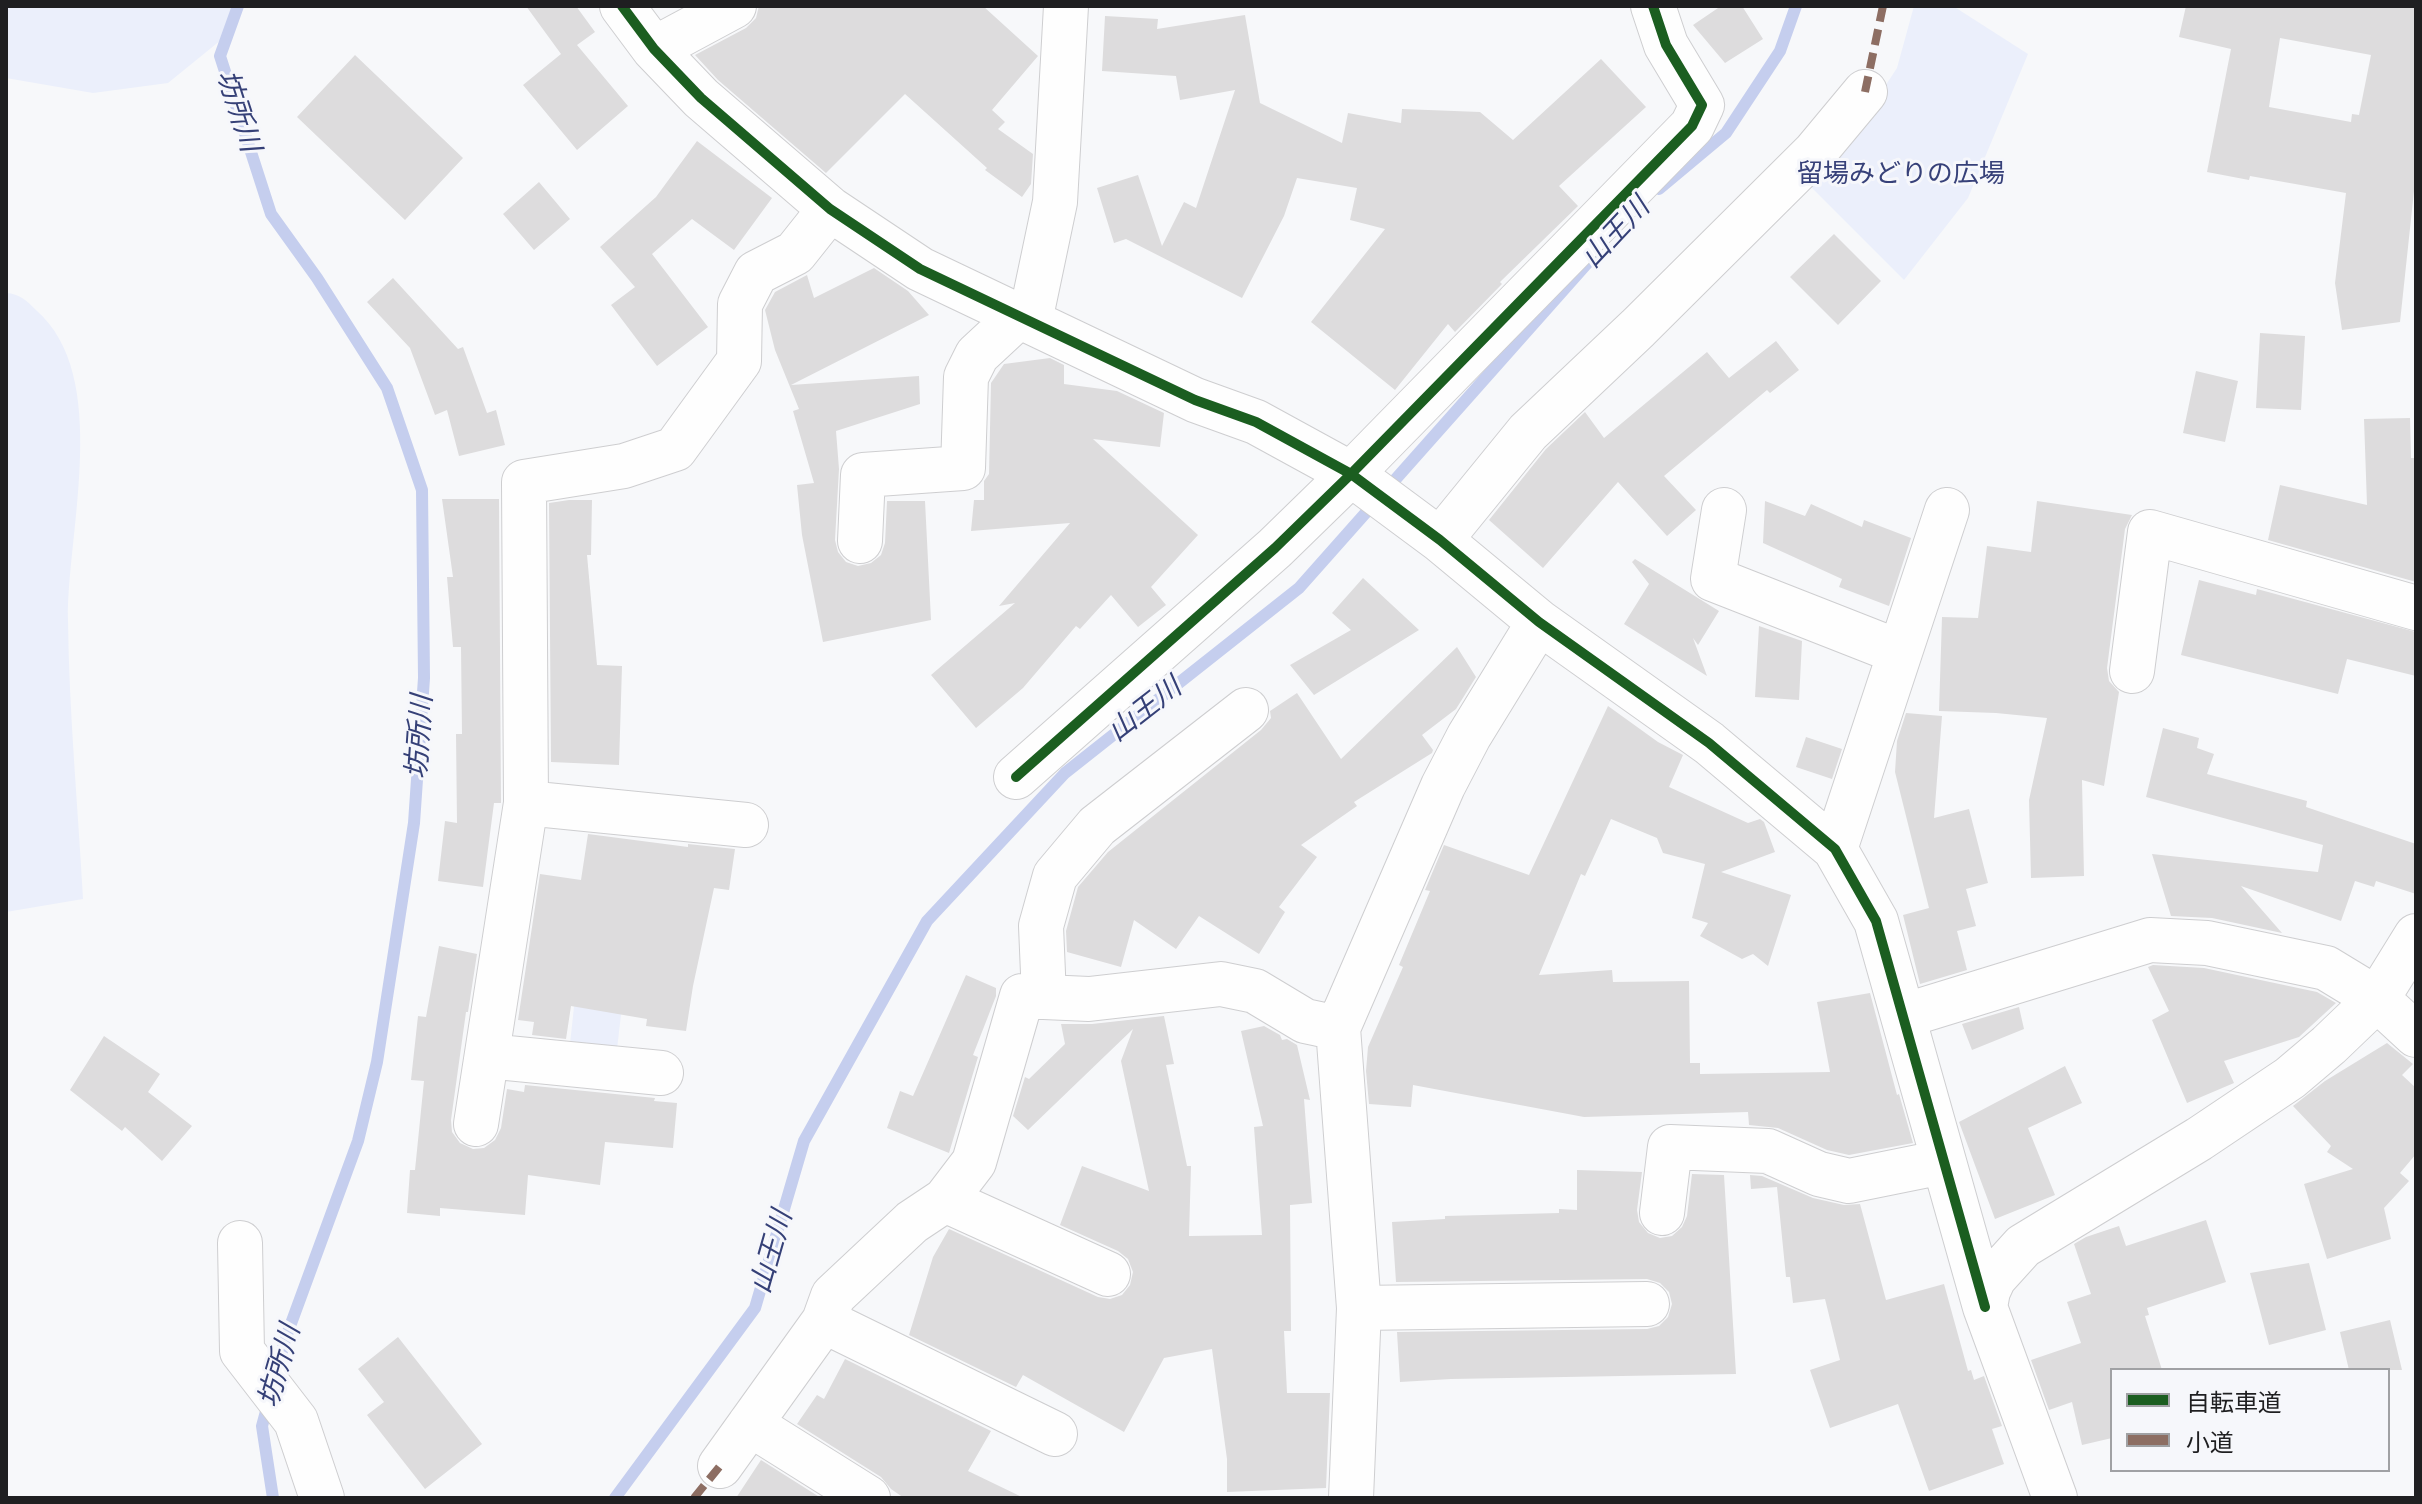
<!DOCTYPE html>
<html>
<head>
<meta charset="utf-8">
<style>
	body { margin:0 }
	#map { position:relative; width:2422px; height:1504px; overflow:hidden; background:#f7f8fa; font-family:Cabin,"Noto Sans JP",sans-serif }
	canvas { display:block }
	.frame { position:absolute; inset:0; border:8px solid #1f1f21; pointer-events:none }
	.legend { position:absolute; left:2110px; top:1368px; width:280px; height:104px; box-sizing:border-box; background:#f6f7fb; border:2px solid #a0a1a4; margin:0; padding:10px 14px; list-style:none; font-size:24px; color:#1f1f21 }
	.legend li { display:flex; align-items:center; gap:16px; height:40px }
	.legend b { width:40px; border:2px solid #a0a1a4 }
</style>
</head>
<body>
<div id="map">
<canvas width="2422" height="1504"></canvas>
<div class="frame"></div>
<ul class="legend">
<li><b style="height:10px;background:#1b5e20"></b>自転車道</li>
<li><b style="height:10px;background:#8d6e63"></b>小道</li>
</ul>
</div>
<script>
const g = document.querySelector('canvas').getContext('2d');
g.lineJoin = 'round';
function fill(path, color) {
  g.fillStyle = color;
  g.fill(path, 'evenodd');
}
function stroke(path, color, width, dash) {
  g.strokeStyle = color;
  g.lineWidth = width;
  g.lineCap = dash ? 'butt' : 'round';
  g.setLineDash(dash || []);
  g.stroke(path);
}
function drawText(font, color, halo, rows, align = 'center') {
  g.font = font + ' Cabin,"Noto Sans JP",sans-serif';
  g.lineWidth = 6;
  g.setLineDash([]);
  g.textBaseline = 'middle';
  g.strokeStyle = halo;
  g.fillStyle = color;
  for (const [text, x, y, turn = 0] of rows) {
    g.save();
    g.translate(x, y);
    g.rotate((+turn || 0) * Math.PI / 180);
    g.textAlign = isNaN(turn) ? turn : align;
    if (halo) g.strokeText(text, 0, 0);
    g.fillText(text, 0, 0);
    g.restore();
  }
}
fill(new Path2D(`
	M6 6H232L221 40 168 83 93 93 6 78Z
	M1914 6H1953L2028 54 1968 198 1904 280 1802 178 1870 109 1897 68Z
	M6 293C20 294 26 300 36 310 112 376 67 532 68 620 69 713 78 806 83 899L6 912Z
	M581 942 629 945 616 1058 569 1053Z`), '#ebeffb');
stroke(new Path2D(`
	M238 6 220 56 271 214 317 278 387 388 422 490 424 678 414 823 377 1062 358 1141 285 1340 275 1379
	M1659 189 1726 133 1780 51 1796 6
	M268 1404 262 1426 273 1498
	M615 1498 755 1308 804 1141 927 921 1065 773 1299 588 1591 259`), '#c5ceee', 12);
fill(new Path2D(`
	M526 6H576L595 32 577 45 628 106 577 150 523 85 561 54Z
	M759 6H983L1038 56 992 110 1005 122 998 129 1033 154 1031 184 1022 197 985 170 987 168 905 94 826 173 718 80 695 55 746 28 756 18Z
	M1721 6H1742L1763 39 1725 63 1693 25Z
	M2186 6H2416V191H2414L2400 322 2342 330 2335 283 2346 193 2250 176 2249 180 2207 172 2231 49 2179 37ZM2280 38 2371 55 2359 115 2352 114 2351 122 2269 107Z
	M1245 15 1260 103 1342 143 1348 113 1401 123 1402 109 1480 112 1513 140 1601 59 1646 107 1559 186 1578 206 1500 282 1502 284 1455 332 1448 324 1395 390 1311 322 1385 229 1350 220 1357 188 1297 178 1284 216 1242 298 1126 239 1114 243 1097 188 1138 175 1162 246 1184 202 1196 208 1235 90 1180 100 1176 76 1102 71 1105 16 1158 19 1157 29Z
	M355 55 463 158 405 220 297 117Z
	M697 141 772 198 734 250 692 219 652 254 708 327 657 366 611 305 635 287 600 247 656 197Z
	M539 182 570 219 534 250 503 214Z
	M1834 234 1881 281 1838 325 1790 277Z
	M874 268 908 291 929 315 791 385 919 376 920 404 836 431 839 469 835 540 838 552 846 562 858 566 871 563 881 555 885 543 887 501H925L931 620 823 642 802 535 797 485 814 483 793 411 799 409 775 350 765 310 775 292 807 275 814 298Z
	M393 278 458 349 463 347 487 413 496 410 505 445 459 456 447 410 435 415 410 348 367 302Z
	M2260 333 2305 336 2301 410 2256 408Z
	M1776 341 1799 370 1770 393 1767 390 1664 476 1696 510 1667 536 1618 482 1543 568 1489 520 1546 449 1585 412 1604 438 1707 352 1729 378Z
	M1050 358 1064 365V384L1117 391 1164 413 1160 447 1093 439 1198 535 1151 587 1166 605 1138 627 1111 595 1080 629 1076 626 1023 688 976 728 931 675 1015 603 999 606 1070 523 971 531 974 500H984V481L989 474 991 383 1004 364Z
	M2196 371 2238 381 2225 442 2183 433Z
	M2410 418 2411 458H2416V582L2268 540 2280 485 2367 505 2364 419Z
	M442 499H499L501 803H494L483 887 438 881 445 821 457 823 456 734H462L461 647H453L447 577H453Z
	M569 500H592L591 555H587L597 665 622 666 619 765 551 762 549 503Z
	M1765 501 1805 516 1811 504 1862 527 1864 520 1911 538 1889 606 1839 587 1842 579 1763 543Z
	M2037 501 2132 515 2125 529 2107 668 2109 681 2119 692 2104 786 2082 780 2084 876 2031 878 2029 800 2047 718 1996 713 1939 711 1942 617 1978 618 1987 546 2031 552Z
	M1635 559 1719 611 1698 645 1693 638 1707 676 1624 624 1649 584 1632 562Z
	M1363 578 1419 630 1314 695 1290 665 1351 630 1332 613Z
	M2199 580 2256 595 2257 589 2416 632V676L2347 659 2338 694 2181 655Z
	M1759 626 1802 641 1799 700 1755 697Z
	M1457 647 1476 677 1456 709 1422 735 1433 750 1432 753 1354 802 1357 806 1301 845 1317 857 1279 907 1285 912 1259 954 1199 916 1176 949 1134 920 1121 967 1067 952 1066 931 1078 887 1108 852 1261 730 1271 718 1270 711 1297 693 1341 759Z
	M1608 706 1658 742 1683 755 1669 787 1748 823 1760 819 1764 822 1775 852 1721 872 1791 895 1768 966 1753 954 1742 959 1700 936 1708 923 1692 918 1705 864 1663 853 1657 838 1611 819 1585 876 1581 874 1539 975 1612 970 1613 982 1689 981 1690 1063H1700V1074L1830 1072 1817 1002 1870 993 1897 1095 1899 1094 1913 1143 1849 1155 1827 1150 1778 1128 1749 1125 1748 1112 1584 1117 1413 1085 1411 1107 1369 1104 1366 1071 1368 1047 1403 967 1399 965 1430 891 1425 890 1444 845 1529 875Z
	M1906 713 1942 716 1934 818 1969 809 1988 883 1966 889 1976 926 1957 931 1967 970 1920 984 1903 915 1929 908 1895 772 1897 741Z
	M2163 728 2199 738 2197 748 2214 754 2207 774 2307 801 2306 807 2416 844V894L2376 881 2374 887 2355 881 2341 921 2241 886 2282 933 2212 918 2171 916 2152 854 2318 872 2323 845 2146 797Z
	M1806 737 1842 749 1832 779 1796 767Z
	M588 834 688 847V844L735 849 729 890 714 888 693 986 686 1031 646 1026 647 1019 571 1006 566 1039 532 1035 534 1022 518 1020 540 874 581 880Z
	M439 946 477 954 468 1012H466L451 1120 452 1132 460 1143 473 1149 484 1148 495 1140 501 1128 507 1089 524 1092 525 1085 655 1098 654 1101 677 1103 673 1148 605 1142 600 1185 528 1175 525 1215 440 1208V1216L407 1213 410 1170H415L424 1081 411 1080 418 1016 426 1017Z
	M2153 965 2204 968 2317 992 2336 1003 2299 1037 2224 1061 2234 1083 2187 1103 2152 1020 2169 1011 2148 967Z
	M966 975 996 988V996L973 1055 978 1057 949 1153 887 1128 900 1091 913 1096Z
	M2019 1007 2024 1029 1972 1050 1962 1024Z
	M1164 1016 1174 1064 1166 1065 1187 1166H1191L1189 1236 1262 1235 1254 1127 1263 1126 1241 1031 1264 1026 1280 1035 1282 1040 1287 1039 1297 1045 1310 1100 1304 1099 1312 1203 1290 1205 1291 1331H1284L1287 1393H1330L1326 1488 1227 1492V1459L1212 1349 1164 1358 1124 1432 1023 1375 1016 1387 909 1335 933 1257 949 1229 1098 1297 1110 1299 1122 1295 1130 1285 1133 1272 1128 1259 1118 1251 1060 1225 1082 1166 1149 1191 1121 1061 1133 1029 1028 1130 1013 1116 1025 1077 1029 1079 1065 1044 1061 1024H1092Z
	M104 1036 160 1074 148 1092 192 1126 162 1161 125 1127 122 1131 70 1090Z
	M2387 1043 2413 1064 2402 1075 2416 1088V1154L2400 1173 2409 1181 2384 1208 2391 1239 2327 1259 2304 1184 2353 1169 2327 1152 2331 1146 2293 1106 2325 1081Z
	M2065 1066 2082 1103 2028 1128 2055 1195 1995 1219 1959 1122Z
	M1577 1170 1642 1172 1637 1210 1639 1222 1648 1233 1660 1238 1672 1236 1682 1227 1687 1216 1692 1174 1724 1175 1736 1374 1451 1379 1400 1382 1397 1332 1647 1329 1659 1326 1668 1317 1672 1304 1669 1292 1660 1283 1647 1279 1396 1282 1392 1222 1445 1219V1216L1559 1213V1209L1577 1210Z
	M1750 1175 1762 1176 1813 1198 1844 1205 1860 1204 1886 1300 1944 1284 1968 1371 1971 1370 1974 1380 1984 1376 2002 1426 1992 1429 2004 1464 1929 1491 1898 1404 1830 1428 1810 1370 1840 1360 1825 1299 1793 1303 1790 1277H1786L1777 1187 1751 1189Z
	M2206 1220 2226 1282 2147 1308 2149 1315 2145 1316 2162 1370H2112V1438L2082 1445 2072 1402 2049 1410 2031 1360 2081 1343 2067 1302 2091 1294 2074 1244 2086 1237 2119 1226 2126 1246Z
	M2309 1263 2326 1330 2269 1345 2250 1273Z
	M2390 1320 2402 1370H2349L2340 1332Z
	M398 1337 482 1444 425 1489 367 1415 384 1402 358 1369Z
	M845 1359 991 1431 968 1471 1024 1498H904L891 1489 881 1477 797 1424 817 1395 824 1399Z
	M761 1460 821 1498H736Z`), '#dddcdd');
const minor = new Path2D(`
	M622 6 654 49 701 98 830 209 920 269 1195 400 1256 422 1351 474 1440 540 1539 622 1709 743 1835 849 1876 921 1985 1307
	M654 49 734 6
	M1030 321 1055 202 1066 6
	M1724 510 1713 579 1899 652
	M1440 540 1528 432 1638 328 1815 152 1865 92
	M860 541 863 475 963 468 966 377 977 355 1019 316
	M2132 671 2150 532 2416 608
	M1016 777 1275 548 1351 474 1692 126 1702 105 1666 45 1653 6
	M526 803 746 825
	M1835 849 1947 510
	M1044 997 1089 999 1221 984 1255 991 1305 1021 1338 1028
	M1903 1016 2150 940 2207 943 2326 968 2377 999 2416 1035
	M487 1056 661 1073
	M476 1124 526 803 524 482 624 466 675 449 739 361 740 304 756 273 795 253 830 209
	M945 1200 1108 1274
	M1662 1213 1670 1147 1768 1151 1819 1174 1849 1181 1943 1162
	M240 1243 242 1351 296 1421 322 1498
	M1359 1308 1647 1304
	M824 1321 1055 1434
	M750 1424 868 1498
	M720 1466 824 1321 833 1296 912 1222 945 1200 974 1162 1022 996 1044 997 1041 926 1055 876 1097 826 1246 710
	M1351 1498 1359 1308 1338 1028 1443 786 1469 736 1539 622
	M2055 1498 1985 1307 1988 1291 1994 1278 2023 1246 2199 1139 2290 1078 2329 1045 2377 999 2416 936`);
stroke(minor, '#ceced0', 46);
stroke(minor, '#fefefe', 44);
stroke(new Path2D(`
	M1865 92 1883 6
	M694 1498 720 1466`), '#8d6e63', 8, [16, 8]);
stroke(new Path2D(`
	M622 6 654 49 701 98 830 209 920 269 1195 400 1256 422 1351 474 1440 540 1539 622 1709 743 1835 849 1876 921 1985 1307
	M1016 777 1275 548 1351 474 1692 126 1702 105 1666 45 1653 6`), '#1b5e20', 10);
drawText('26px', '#374179', '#f6f7fb', [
	["留場みどりの広場",1901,174]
]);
drawText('italic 28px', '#354077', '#f6f7fb', [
	["坊所川",238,111,72],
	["山王川",1616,233,-47],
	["山王川",1145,710,-38],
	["坊所川",420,737,-86],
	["山王川",772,1252,-74],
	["坊所川",280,1366,-74]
]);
</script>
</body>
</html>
